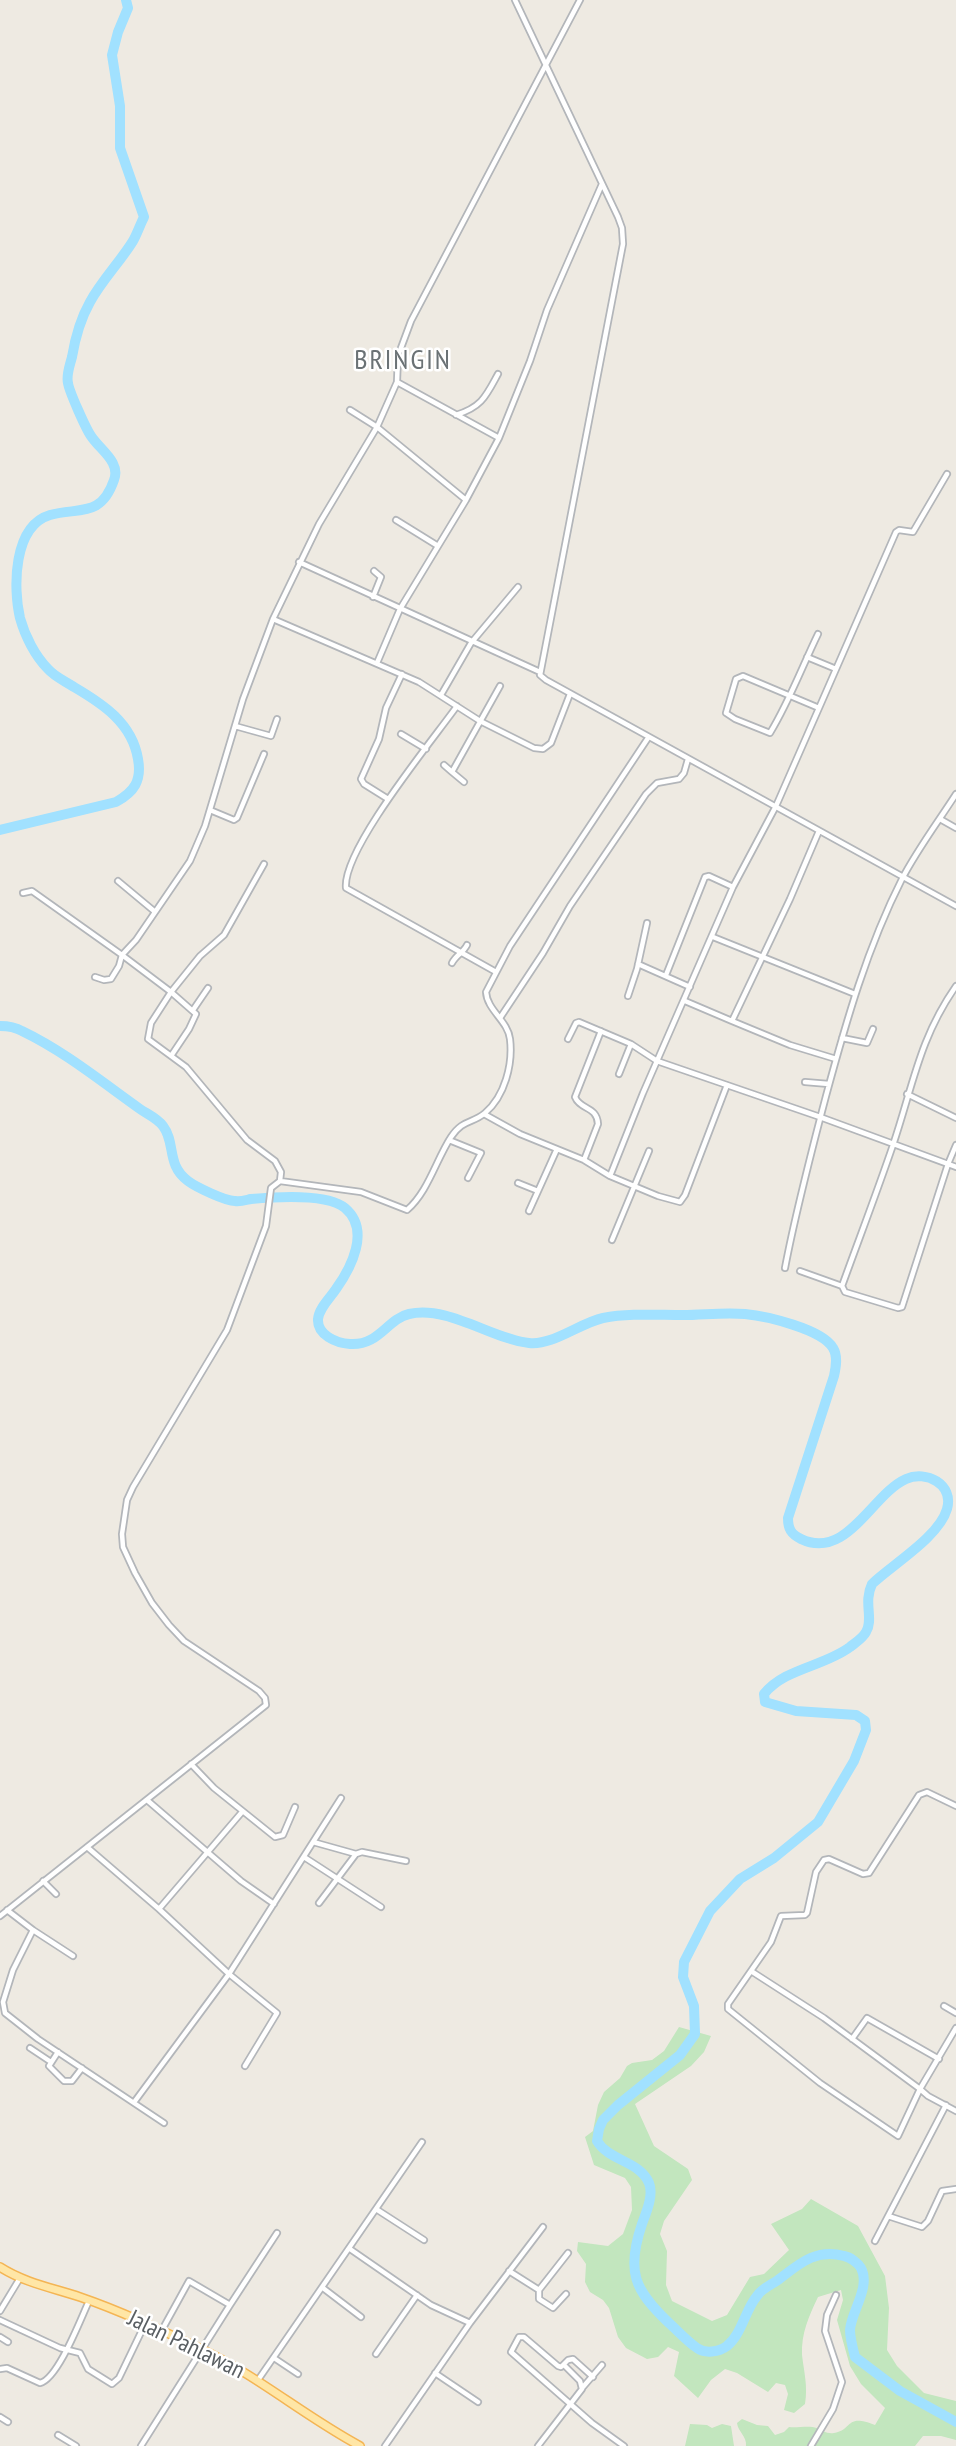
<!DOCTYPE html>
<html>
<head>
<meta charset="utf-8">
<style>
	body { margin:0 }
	canvas { display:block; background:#eeeae2 }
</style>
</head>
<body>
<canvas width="956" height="2446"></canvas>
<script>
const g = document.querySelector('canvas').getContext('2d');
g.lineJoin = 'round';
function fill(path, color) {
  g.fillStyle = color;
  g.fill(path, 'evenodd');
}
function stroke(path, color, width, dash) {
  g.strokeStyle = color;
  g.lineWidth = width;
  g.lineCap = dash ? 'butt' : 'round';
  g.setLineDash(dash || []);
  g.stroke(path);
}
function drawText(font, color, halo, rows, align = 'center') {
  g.font = font + ' "PT Sans Narrow",sans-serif';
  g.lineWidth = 5;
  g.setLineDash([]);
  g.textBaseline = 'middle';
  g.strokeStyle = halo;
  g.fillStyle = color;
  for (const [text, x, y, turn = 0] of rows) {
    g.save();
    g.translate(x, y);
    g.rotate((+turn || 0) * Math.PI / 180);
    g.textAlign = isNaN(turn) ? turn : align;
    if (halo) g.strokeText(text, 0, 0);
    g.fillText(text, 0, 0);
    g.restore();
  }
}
fill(new Path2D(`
	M679 2027 711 2036 704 2052 691 2066 635 2104 654 2146 688 2169 692 2180 664 2221 660 2234 667 2251 666 2285 672 2301 712 2321 727 2315 750 2277 764 2274 789 2250 771 2224 802 2209 811 2199 858 2226 885 2276 889 2308 887 2350 897 2366 924 2393 956 2401V2440L941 2436H923L915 2446H746C747 2436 738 2432 737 2423L742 2419 757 2425 768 2426 775 2435 784 2432 789 2427C798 2428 809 2425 817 2428 823 2431 827 2434 834 2433 853 2430 845 2413 875 2425L885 2408 861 2384 850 2366 837 2320 843 2300 841 2290 818 2297C809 2316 801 2333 802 2355 804 2372 808 2386 805 2404L794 2413 784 2410 788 2394 785 2385 776 2383 768 2392 737 2373 725 2369 711 2380 698 2398 674 2376 679 2352 668 2347 658 2357 647 2359 626 2348 618 2337 609 2308 603 2300 590 2292 585 2282 586 2264 577 2251 578 2242 608 2246 623 2234 632 2210 631 2187 625 2178 594 2165 585 2137 593 2131 598 2105 604 2092 620 2078 627 2066 632 2063 652 2060 664 2051Z
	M690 2424 707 2425 712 2428 722 2424 731 2426 734 2446H685Z`), '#c2e6be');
stroke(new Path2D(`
	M0 830 116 802C134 792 142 781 138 759 132 723 103 704 74 687 65 681 55 677 48 669 35 656 25 636 20 618 13 588 13 526 50 515 79 507 101 518 114 480 121 462 100 450 91 436 86 429 69 391 68 383 66 375 70 365 72 357 75 339 81 318 90 302 102 280 120 262 133 241 137 234 140 225 144 217L120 148V106L112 55 118 32 128 8 126 0
	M0 1026C8 1026 15 1027 22 1031 64 1051 102 1082 140 1109 147 1114 157 1118 163 1126 176 1143 166 1165 188 1181 196 1187 225 1201 235 1201 240 1202 246 1200 251 1199 275 1197 327 1193 345 1208 371 1230 351 1268 336 1289 330 1298 319 1308 318 1319 317 1335 336 1343 350 1344 379 1346 387 1319 409 1314 448 1305 492 1339 529 1343 552 1346 580 1323 603 1318 629 1313 656 1315 683 1315 703 1315 724 1312 745 1314 766 1316 822 1329 833 1348 838 1356 836 1367 834 1376L788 1518C788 1529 791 1534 801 1539 847 1561 872 1494 906 1479 926 1470 954 1484 947 1509 939 1537 893 1564 872 1584 863 1603 874 1619 866 1632 863 1638 855 1643 850 1647 823 1667 785 1668 764 1694L765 1702 796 1711 856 1715 865 1721 866 1730 854 1761 818 1822 774 1858 740 1879 710 1911 684 1962 683 1977 694 2006 695 2034 680 2055 618 2105 603 2120 599 2129 597 2141C609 2161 640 2161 649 2183 654 2195 646 2213 642 2224 626 2271 634 2290 669 2323 678 2331 687 2341 697 2348 705 2354 719 2352 727 2346 742 2334 745 2310 757 2296 761 2289 771 2285 778 2280 799 2264 816 2248 844 2256 850 2257 858 2263 861 2268 871 2287 851 2312 850 2330 850 2338 853 2349 855 2357L900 2391 956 2422`), '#a1e1ff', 10);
const minor = new Path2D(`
	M515 0 618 217 622 228 623 244 540 675 546 680 956 906
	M350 410 377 427 466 500
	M456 415C482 407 486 396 498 374
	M499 438 530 361 547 310 602 184
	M396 520 438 546
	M299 562 540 672
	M373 597 381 577 374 571
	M273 619 419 682 480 721 534 748 543 749 551 743 570 694
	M807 657 836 669
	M377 663 400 609 466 500 499 438 397 382
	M441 695 471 643 518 587
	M457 706C432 741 342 850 346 888L496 972
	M819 708 896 532 899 530 913 532 947 474
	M235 726 271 736 277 719
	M401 734 426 749
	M444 765 452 772 500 686
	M452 772 464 782
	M388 799 364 784 361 779 379 739 386 708 402 674
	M210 810 234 820 237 818 264 754
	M940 819 956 828
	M819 831 790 899 732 1021 790 1045 836 1059
	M118 881 154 911
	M23 893 32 891 122 955 119 966 111 979 104 980 95 977
	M713 937 855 994
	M452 963C456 955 463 953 467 945
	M638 964 690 987
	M666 975 705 877 709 876 733 887
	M628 996 637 969 647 923
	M685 1001 732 1021
	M193 1010 208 988
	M500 1018 543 953 570 906 646 794 657 783 679 779 684 773 688 759
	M842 1038 867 1043 873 1029
	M568 1039 576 1023 579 1022 631 1044 657 1061 820 1117 956 1167
	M171 1056 189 1029 196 1014 171 992 200 956 224 935 264 864
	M619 1074 631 1044
	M805 1082 829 1084
	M907 1094 956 1118
	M484 1114 520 1134 584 1160 610 1176 658 1196 680 1202 685 1195 727 1085
	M449 1140 481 1153 468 1178
	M584 1160 598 1124C597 1106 580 1110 575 1097L601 1031
	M610 1176 643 1093 733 887 776 806 819 708 743 676 736 679 726 713 735 719 770 733C789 702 802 667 818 634
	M280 1181 281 1172 275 1161 247 1140 186 1067 148 1039 151 1023 171 992 122 955 136 940 190 861 205 826 243 699 273 619 319 524 377 427 397 382 398 356 411 321 580 0
	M518 1183 538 1191
	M529 1211 557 1149
	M612 1240 649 1151
	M785 1268C796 1210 811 1153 826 1096 846 1022 867 948 902 879 917 850 938 822 956 794
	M800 1271 842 1286 845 1292 898 1308 902 1307 948 1164 956 1145
	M842 1286C859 1239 877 1192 893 1145 913 1086 919 1039 956 986
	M191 1764 214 1788 275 1837 283 1835 295 1807
	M147 1800 241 1881 274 1904
	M313 1842 356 1854 319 1903
	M87 1847 159 1909 229 1974 277 2013 245 2066
	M356 1854 362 1852 406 1861
	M304 1857 381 1907
	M43 1881 56 1894
	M159 1909 242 1812
	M7 1910 33 1930
	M0 1916 266 1705 265 1698 259 1691 184 1641 169 1625 152 1603 135 1573 123 1547 122 1534 127 1500 133 1487 227 1330 266 1226 271 1188 280 1181 361 1192 407 1210C428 1192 436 1160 451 1137 463 1119 472 1124 485 1113 505 1096 513 1064 510 1039 508 1021 487 1010 486 992L510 946 648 738
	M73 1956 33 1930 13 1970 3 2002 5 2013 38 2039 164 2123
	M751 1971 824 2018 920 2089 898 2136 820 2083 728 2009V2004L771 1942 781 1916 805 1915 807 1913 816 1872 824 1860 829 1859 863 1874 869 1873 919 1795 927 1792 956 1806
	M944 2006 956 2013
	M956 2028 920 2089 928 2096 956 2111
	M852 2039 867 2018 939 2059
	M30 2048 51 2062
	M58 2052 49 2066 64 2081H72L82 2068
	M135 2101 229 1974 341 1798
	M376 2209 424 2240
	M888 2216 922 2227 928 2221 942 2191 956 2189
	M875 2241 946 2105
	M350 2249 431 2305 470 2323
	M509 2271 539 2290 568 2253
	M323 2288 361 2317
	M539 2290V2299L553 2308 566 2294
	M0 2311 20 2278
	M0 2320 60 2348 80 2353 88 2369 112 2384 119 2378 145 2324
	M162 2330 189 2281 230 2305
	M0 2337 8 2342
	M376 2354 417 2295
	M274 2358 298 2374
	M0 2369 7 2368 40 2383C58 2379 81 2318 89 2301
	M435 2373 478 2402
	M593 2377 573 2359 568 2360 561 2367 558 2366 524 2337H519L511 2352 592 2423 624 2446
	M258 2380 422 2142
	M583 2387 602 2365
	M0 2417 8 2422
	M58 2435 76 2446
	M141 2446 230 2305 277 2233
	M385 2446 470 2323 543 2227
	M538 2446 582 2389 580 2381 564 2365
	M811 2446 833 2409 842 2382 825 2331 827 2315 836 2295`);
const primary = new Path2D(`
	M0 2267C25 2283 53 2288 80 2297 121 2311 161 2330 199 2348 257 2375 304 2416 360 2446`);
stroke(minor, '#b3b6ba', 8);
stroke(primary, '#f4b554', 10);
stroke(minor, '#fff', 4.5);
stroke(primary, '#ffe6a6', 7);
drawText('24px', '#5a5f63', '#fff', [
	["Jalan Pahlawan",186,2345,26]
]);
g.letterSpacing = '2px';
drawText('28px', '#6b7275', '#fff', [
	["BRINGIN",403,361]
]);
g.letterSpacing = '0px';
</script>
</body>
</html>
